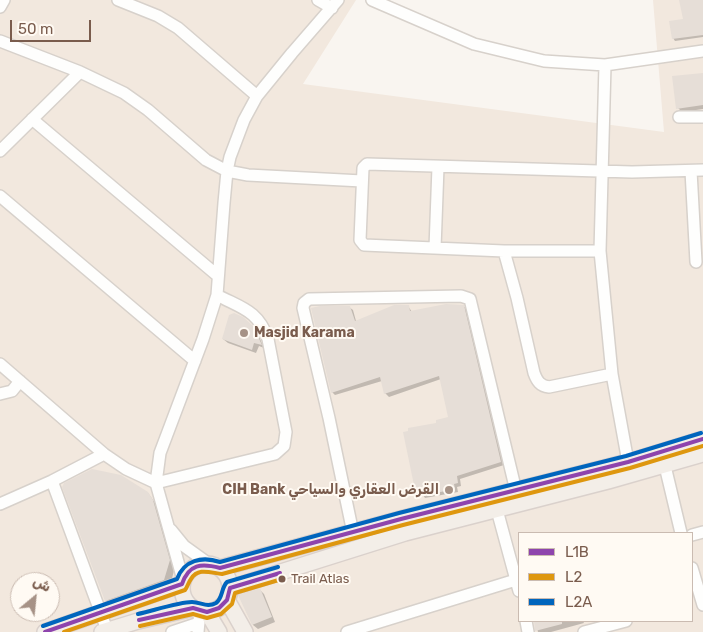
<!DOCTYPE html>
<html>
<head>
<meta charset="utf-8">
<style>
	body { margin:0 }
	#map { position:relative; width:703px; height:632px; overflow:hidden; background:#f9f5f0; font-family:Rubik,Cairo,sans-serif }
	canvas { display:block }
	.legend { position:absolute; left:518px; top:532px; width:175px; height:90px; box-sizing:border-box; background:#fffaf3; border:1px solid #cabbb1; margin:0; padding:6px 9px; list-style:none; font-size:15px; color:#7a5c4d }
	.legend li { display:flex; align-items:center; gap:10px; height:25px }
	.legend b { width:25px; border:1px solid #cabbb1 }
	.north { position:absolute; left:10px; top:572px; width:50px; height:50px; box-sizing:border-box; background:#fffaf3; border:1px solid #cabbb1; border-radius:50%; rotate:28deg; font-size:14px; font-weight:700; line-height:20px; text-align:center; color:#7a5c4d }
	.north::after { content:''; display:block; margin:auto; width:18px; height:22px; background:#a69286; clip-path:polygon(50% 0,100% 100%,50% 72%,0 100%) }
	.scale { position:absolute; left:10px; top:20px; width:81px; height:22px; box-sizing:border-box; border:2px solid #7a5c4d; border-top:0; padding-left:6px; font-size:15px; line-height:18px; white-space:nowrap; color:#7a5c4d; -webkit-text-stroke:4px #fffaf3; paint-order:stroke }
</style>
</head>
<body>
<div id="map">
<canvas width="703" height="632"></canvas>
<ul class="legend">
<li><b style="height:6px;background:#8e44ad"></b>L1B</li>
<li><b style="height:6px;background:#de970f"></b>L2</li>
<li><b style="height:6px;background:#0065bd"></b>L2A</li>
</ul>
<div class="north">ش</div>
<div class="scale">50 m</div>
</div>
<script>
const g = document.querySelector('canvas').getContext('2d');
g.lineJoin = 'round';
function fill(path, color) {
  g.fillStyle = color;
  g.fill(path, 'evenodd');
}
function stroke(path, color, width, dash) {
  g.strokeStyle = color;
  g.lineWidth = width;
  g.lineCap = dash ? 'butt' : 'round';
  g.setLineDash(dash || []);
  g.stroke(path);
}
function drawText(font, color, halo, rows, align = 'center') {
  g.font = font + ' Rubik,Cairo,sans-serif';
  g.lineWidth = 4;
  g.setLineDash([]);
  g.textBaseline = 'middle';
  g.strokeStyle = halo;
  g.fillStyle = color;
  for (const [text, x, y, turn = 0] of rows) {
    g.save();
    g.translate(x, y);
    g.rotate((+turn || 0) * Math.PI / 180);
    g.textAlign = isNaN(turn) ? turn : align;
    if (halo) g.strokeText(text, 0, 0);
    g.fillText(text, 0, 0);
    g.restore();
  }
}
fill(new Path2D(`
	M0 0H356L303 84 664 132 653 0H703V632H0ZM519 533H692V621H519ZM20 582H50V612H20Z`), '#f2e8de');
fill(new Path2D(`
	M681 0H703V37L675 41 673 38 684 20Z
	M703 74V109L682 112 678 108Z
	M408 306 412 312 463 306 467 309 504 465 460 479 461 486 457 487 458 492 425 498 421 492 417 489 438 424 450 418 441 379 389 397 385 393 382 381 335 395 332 392 349 307 353 310 356 321Z
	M243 318 257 332 264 348 259 346 256 353 228 343 223 339Z
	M148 493 158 507 175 567 170 586 112 606 106 600Z
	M260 590 264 594 275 622 258 629 253 625 240 596Z
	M535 621H583L584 623 551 632H538Z`), '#0003');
fill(new Path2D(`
	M679 0H703V35L672 39 669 21 683 19Z
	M703 73V105L676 109 672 76Z
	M446 304 464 305 501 462 457 476 458 483 454 484 455 489 421 496 420 489 415 490 403 432 408 431V428L436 423V420L448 417 439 376 384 394 380 377 331 393 311 308 320 306H350L355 321 394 305H409L410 311Z
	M234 313 243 317 253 326 262 345 254 343 252 350 222 339 229 315Z
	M92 469 121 475 148 492 153 500 170 560 164 580 105 601 62 487 64 483Z
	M260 588 272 617 252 625 238 595Z
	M534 621H562V624L535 631Z`), '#e6ded7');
const minor = new Path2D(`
	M118 0 158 16 178 28 257 96
	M318 0 332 8
	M372 0 474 44 544 61 605 65 703 51
	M0 7 4 0
	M0 41 80 72 124 93 148 110 206 160 227 171 248 175 362 181
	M605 65 600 251 612 374 628 462
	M679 117H703
	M32 119 218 276
	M0 151 80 72
	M691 171 696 262
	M0 196 195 361
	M435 248 438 167
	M504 251 517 298 534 373C537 381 540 386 549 387L612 374
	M600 251H504L364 245 360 240 363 168 367 164 632 172 703 170
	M0 364 104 454 126 469 156 483 275 454 284 446 286 432 268 339C258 310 241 308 217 295
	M0 394 12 391 20 381
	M665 466 681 533
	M52 481 107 630
	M0 504 52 481 104 454
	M497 510 519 591
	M171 530 184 546 209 564
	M353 533 329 418 303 308 304 303 309 299 461 296 470 299 516 491
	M692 535 703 532
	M692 568 703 605
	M183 580 156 483 160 453 203 339 217 295 224 203 227 171 230 157 244 120 257 96 292 53 338 0
	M526 621 528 632
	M172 632 199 623
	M198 632 200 611
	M347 632 519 579
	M584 632 626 621`);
const major = new Path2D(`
	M182 588a24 24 0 1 1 48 0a24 24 0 1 1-48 0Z
	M220 568 401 519 628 462 703 439
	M230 588 405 533 608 481 703 454
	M227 600 245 632
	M207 612 219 632
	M45 632 182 584
	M102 632 138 621 193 608`);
stroke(minor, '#d7d1cb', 14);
stroke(major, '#dad1cc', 18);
stroke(minor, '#fefefd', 11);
stroke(major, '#f3eee8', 15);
stroke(new Path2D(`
	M139 620 193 608 207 612 219 608 227 600 230 588 280 573
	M45 632 182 584C189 564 201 563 220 568L401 519 628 462 703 439`), '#8e44ad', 4);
stroke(new Path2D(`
	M140 626 193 614 207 618 221 614 232 604 235 593 282 579
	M64 632 185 590C188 586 188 583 191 579 198 567 211 573 222 574L403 525 630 468 703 446`), '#de970f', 4);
stroke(new Path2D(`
	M138 614C152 611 179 602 192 602 201 602 207 608 216 603 223 598 221 588 227 582L278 567
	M43 626 177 579C184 560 202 556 220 562L399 513 626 456 701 433`), '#0065bd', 4);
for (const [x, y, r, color] of [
	[244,333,5,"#a69286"],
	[449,490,5,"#a69286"],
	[282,579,4.5,"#7a5c4d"]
]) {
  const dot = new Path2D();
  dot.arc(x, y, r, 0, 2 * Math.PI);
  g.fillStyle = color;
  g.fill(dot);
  stroke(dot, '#fffaf3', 2);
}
drawText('13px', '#7a5c4d', '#fffaf3', [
	["Trail Atlas",291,579]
], 'left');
drawText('bold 14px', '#7a5c4d', '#fffaf3', [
	["Masjid Karama",254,333],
	["CIH Bank القرض العقاري والسياحي",439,490,"right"]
], 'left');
</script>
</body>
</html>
